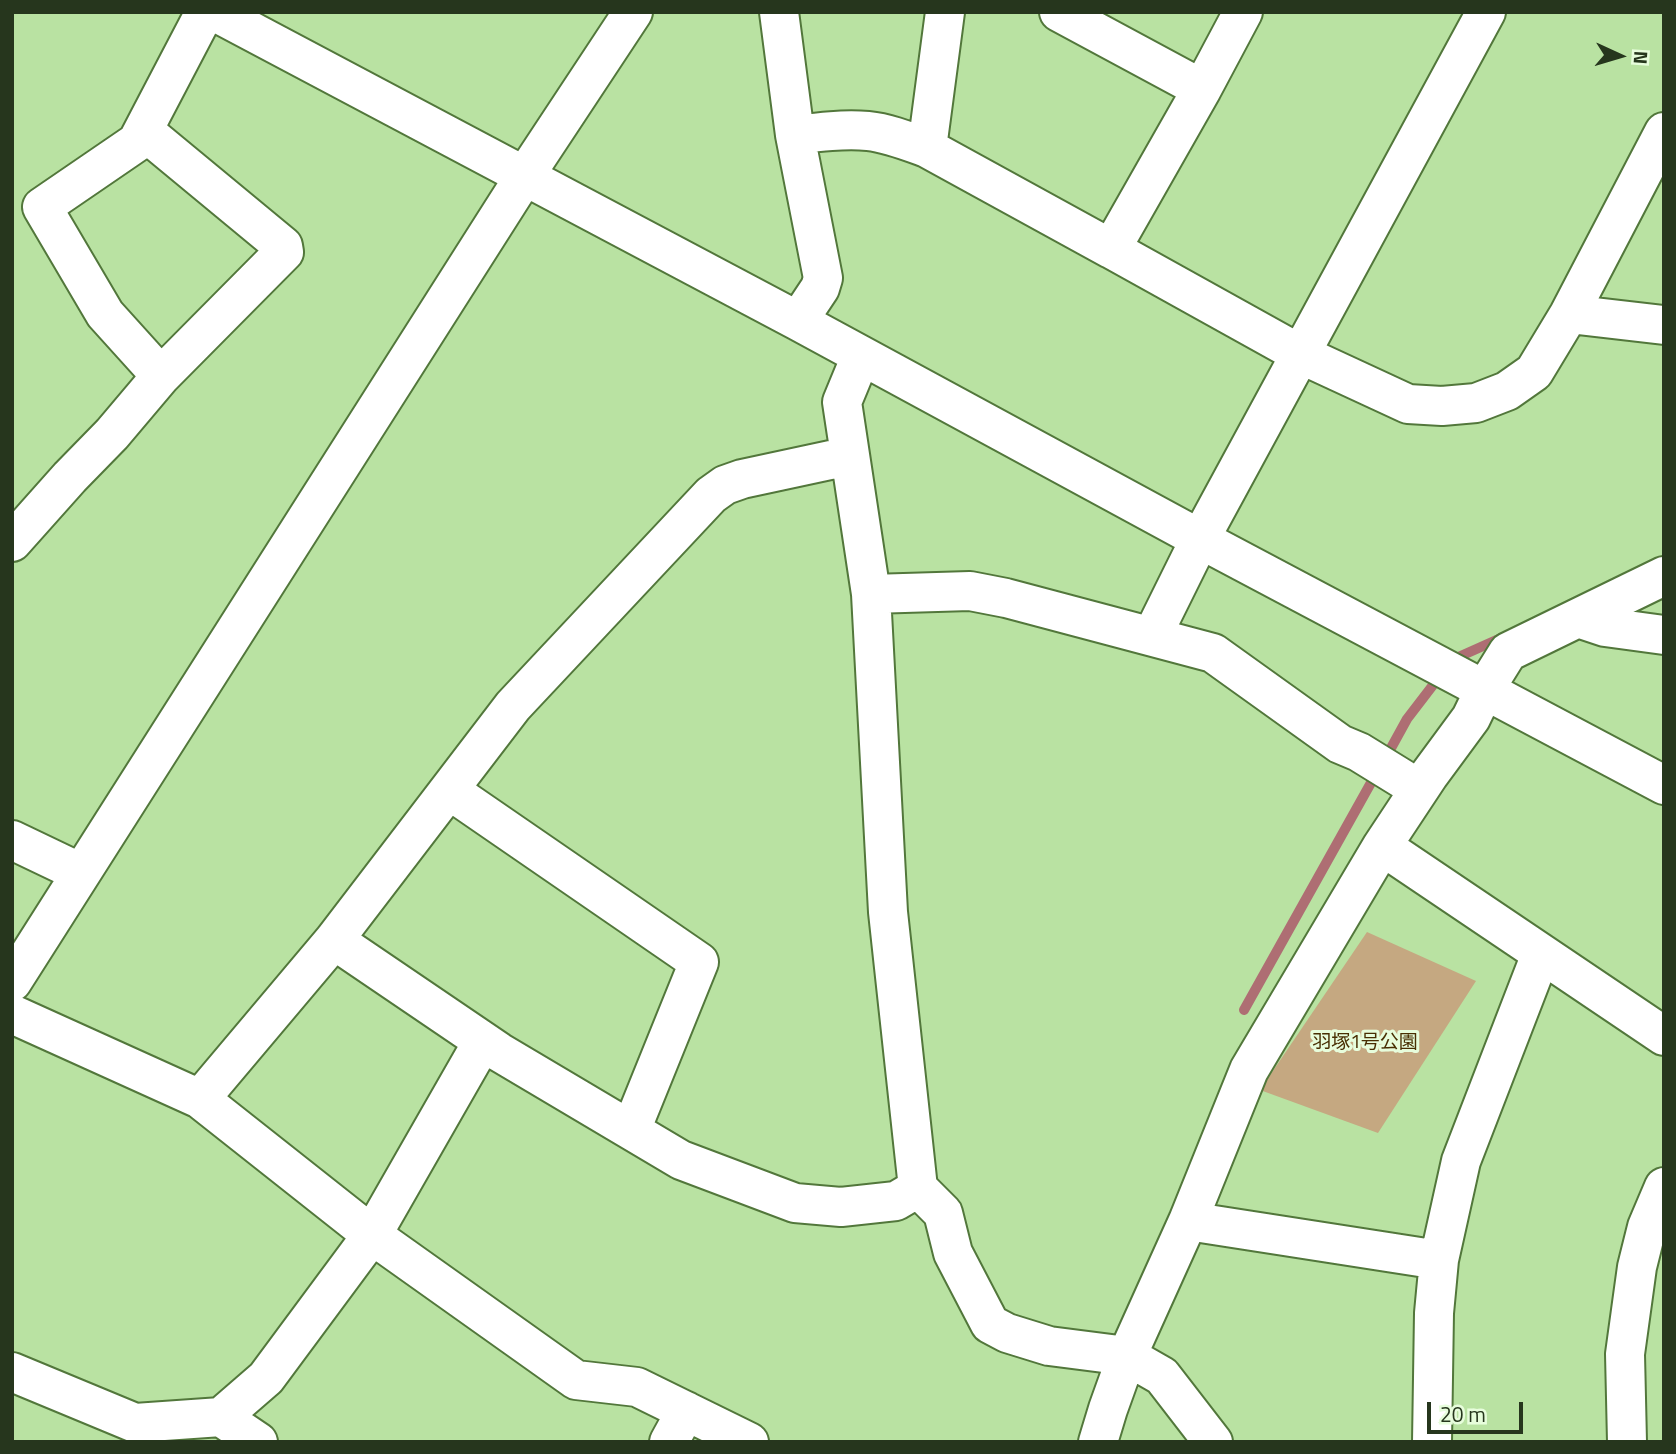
<!DOCTYPE html>
<html>
<head>
<meta charset="utf-8">
<style>
	body { margin:0 }
	#map { position:relative; width:1676px; height:1454px; overflow:hidden; background:#b9e2a2; font-family:"Titillium Web",sans-serif }
	canvas { display:block }
	.frame { position:absolute; inset:0; border:14px solid #26361d; pointer-events:none }
	.north { position:absolute; left:1585px; top:21px; width:70px; height:70px; -webkit-text-stroke:5px #e7fddc; paint-order:stroke; rotate:94deg; font-size:19px; font-weight:700; line-height:28px; text-align:center; color:#26361d }
	.north::after { content:''; display:block; margin:auto; width:24px; height:32px; background:#26361d; clip-path:polygon(50% 0,100% 100%,50% 72%,0 100%) }
	.scale { position:absolute; left:1427px; top:1402px; width:96px; height:32px; box-sizing:border-box; border:4px solid #26361d; border-top:0; padding-left:9px; font-size:21px; line-height:24px; white-space:nowrap; color:#26361d; -webkit-text-stroke:5px #e7fddc; paint-order:stroke }
</style>
</head>
<body>
<div id="map">
<canvas width="1676" height="1454"></canvas>
<div class="frame"></div>
<div class="north">N</div>
<div class="scale">20 m</div>
</div>
<script>
const g = document.querySelector('canvas').getContext('2d');
g.lineJoin = 'round';
function fill(path, color) {
  g.fillStyle = color;
  g.fill(path, 'evenodd');
}
function stroke(path, color, width, dash) {
  g.strokeStyle = color;
  g.lineWidth = width;
  g.lineCap = dash ? 'butt' : 'round';
  g.setLineDash(dash || []);
  g.stroke(path);
}
function drawText(font, color, halo, rows, align = 'center') {
  g.font = font + ' "Titillium Web","Noto Sans JP",sans-serif';
  g.lineWidth = 6;
  g.setLineDash([]);
  g.textBaseline = 'middle';
  g.strokeStyle = halo;
  g.fillStyle = color;
  for (const [text, x, y, turn = 0] of rows) {
    g.save();
    g.translate(x, y);
    g.rotate((+turn || 0) * Math.PI / 180);
    g.textAlign = isNaN(turn) ? turn : align;
    if (halo) g.strokeText(text, 0, 0);
    g.fillText(text, 0, 0);
    g.restore();
  }
}
fill(new Path2D(`
	M1367 932 1476 981 1378 1133 1260 1090Z`), '#c5a881');
stroke(new Path2D(`
	M1452 661 1454 659 1501 638
	M1385 759 1407 719 1440 676
	M1244 1010 1377 772`), '#ae6e73', 10);
const minor = new Path2D(`
	M215 12 798 321 1200 539 1664 785
	M779 12 795 135 823 278 820 288 798 321
	M945 12 927 148 1111 249
	M1059 12 1202 89
	M1243 12 1202 89 1111 249 1300 354 1408 404 1442 406 1476 403 1507 391 1534 372 1569 314 1664 132
	M144 131 283 246 284 252 161 376 105 314 42 207 137 142 205 12
	M795 135C819 132 843 129 868 131 888 133 908 141 927 148
	M1569 314 1664 325
	M861 356 842 402 871 594 888 912 918 1188 943 1213 953 1253 990 1324 1007 1333 1049 1346 1127 1356 1162 1376 1213 1442
	M12 542 70 477 112 434 161 376
	M871 594 970 591 1006 598 1213 653 1340 744 1359 752 1419 789
	M1578 618 1605 627 1664 635
	M1152 636 1200 539 1486 12
	M449 790 699 962 631 1130
	M12 840 81 873
	M1382 846 1664 1036
	M334 940 499 1052 681 1160 795 1203 841 1207 896 1201 918 1188
	M12 982 524 177 633 12
	M12 1014 200 1099 372 1235 266 1378 221 1417 135 1423 12 1372
	M483 1041 372 1235 576 1380 637 1387 749 1442
	M200 1099 334 940 513 706 711 495 725 485 742 479 849 456
	M1188 1221 1439 1260
	M221 1417 258 1442
	M669 1442 686 1411
	M1098 1442 1108 1409 1127 1356 1188 1221 1249 1070 1382 846 1429 775 1471 718 1485 689 1508 652 1664 576
	M1432 1442 1434 1313 1439 1260 1461 1161 1541 954
	M1627 1442 1625 1354 1637 1267 1647 1227 1664 1187`);
stroke(minor, '#52773b', 42);
stroke(minor, '#fff', 38);
drawText('19px', '#482e02', '#e7fddc', [
	["羽塚1号公園",1365,1043]
]);
</script>
</body>
</html>
